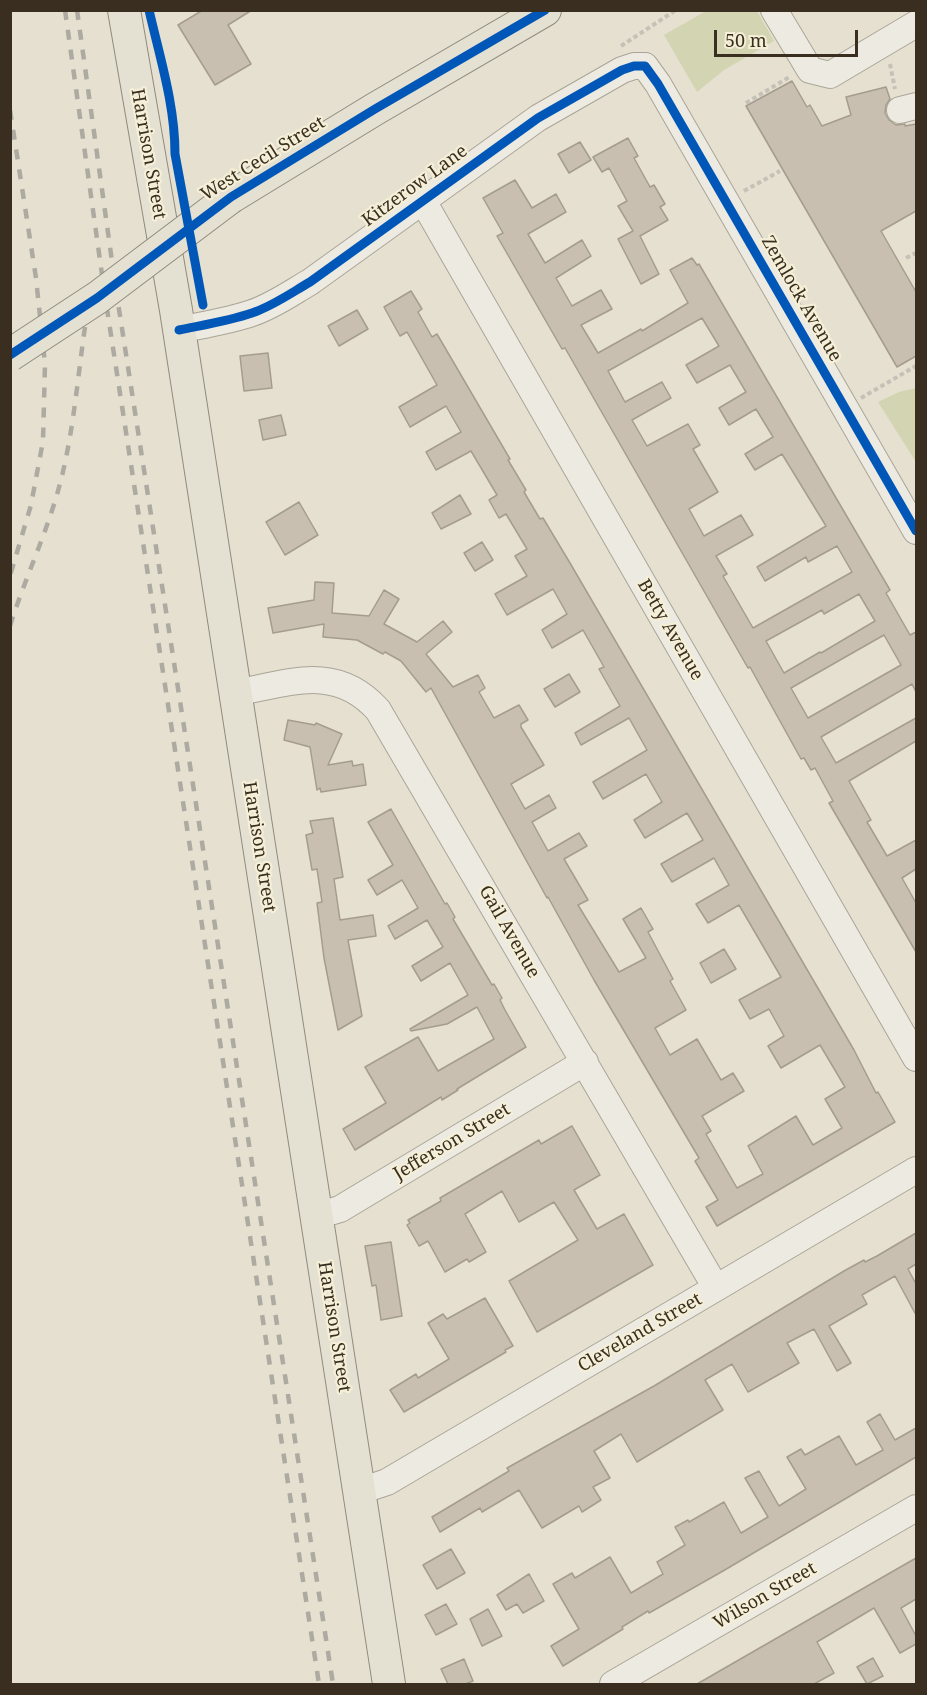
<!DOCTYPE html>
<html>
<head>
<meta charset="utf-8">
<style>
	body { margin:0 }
	#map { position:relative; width:927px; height:1695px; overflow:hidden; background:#e5e0cf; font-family:"Noto Serif",serif }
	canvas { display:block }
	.frame { position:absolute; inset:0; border:12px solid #392e20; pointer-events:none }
	.scale { position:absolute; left:714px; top:30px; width:144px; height:27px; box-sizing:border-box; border:3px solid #392e20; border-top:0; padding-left:8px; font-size:18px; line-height:21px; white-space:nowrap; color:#392e20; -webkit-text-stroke:4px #f5efd7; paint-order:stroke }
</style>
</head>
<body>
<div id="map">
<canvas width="927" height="1695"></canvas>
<div class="frame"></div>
<div class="scale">50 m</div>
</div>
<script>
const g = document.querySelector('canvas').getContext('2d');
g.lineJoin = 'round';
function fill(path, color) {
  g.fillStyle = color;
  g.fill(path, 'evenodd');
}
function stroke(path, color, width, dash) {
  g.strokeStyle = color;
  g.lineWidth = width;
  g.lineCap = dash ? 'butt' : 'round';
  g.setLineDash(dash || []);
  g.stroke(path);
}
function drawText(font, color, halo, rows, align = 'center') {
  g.font = font + ' "Noto Serif",serif';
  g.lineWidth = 4.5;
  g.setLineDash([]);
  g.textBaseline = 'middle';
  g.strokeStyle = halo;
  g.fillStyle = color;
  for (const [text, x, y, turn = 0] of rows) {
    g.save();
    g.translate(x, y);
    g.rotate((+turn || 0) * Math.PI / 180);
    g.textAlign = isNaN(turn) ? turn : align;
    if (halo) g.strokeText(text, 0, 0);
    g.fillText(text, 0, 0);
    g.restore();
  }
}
fill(new Path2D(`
	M706 11H757L774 41 724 70 697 92 664 35Z
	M916 388V462L878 402 899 392Z`), '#d2d4b2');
const building = new Path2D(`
	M203 10H252L228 25 251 64 215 85 178 25Z
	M792 81 807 107 810 105 822 126 851 115 846 97 886 87 890 99 886 105 885 113 889 120 896 125 905 124V126L916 124V211L881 231 916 292V356L897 367 746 106Z
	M628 138 638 156 634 158 650 187 654 185 665 204 660 207 668 220 640 236 659 274 641 284 618 239 633 231 618 206 627 201 609 168 602 172 593 157Z
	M580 142 591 160 569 173 558 154Z
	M515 180 532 208 556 194 566 212 528 234 545 263 582 240 591 256 556 278 572 306 601 290 612 309 581 325 598 353 641 329 642 331 688 303 670 270 692 258 697 265 699 264 890 590 886 593 910 635 916 632V692L912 684 821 737 836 763 916 718V741L849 781 871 820 867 822 887 856 916 840V869L902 878 916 903V952L829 803 833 801 815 768 811 770 804 758 801 759 750 667 748 668 565 348 562 349 497 236 503 233 483 198ZM702 318 719 346 686 365 697 383 730 365 746 392 719 408 729 425 756 409 773 437 745 454 755 470 782 454 826 526 757 567 765 581 806 557 808 562 837 546 852 572 753 628 723 576 727 574 716 556 753 535 741 515 704 536 689 509 718 492 693 449 700 445 688 424 647 446 632 420 671 398 662 382 625 402 608 371ZM859 594 875 621 821 653 820 652 784 673 766 641 822 610 824 614ZM884 635 901 665 808 718 791 688Z
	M411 291 422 309 418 312 432 337 437 334 510 459 508 460 526 490 524 492 540 519 543 518 570 563 854 1050 876 1093 878 1092 895 1122 717 1226 706 1207 718 1200 695 1161 699 1158 594 980 548 897 547 898 431 688 426 692 401 661 385 652 383 654 357 640 323 637 324 624 273 633 268 608 314 600 315 582 334 583 332 613 369 616 384 590 399 599 384 624 417 642 443 621 452 632 426 654 453 687 478 675 485 688 479 692 494 718 519 705 528 720 521 724V727L544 765 511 784 525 809 549 795 556 808 532 822 548 851 579 833 587 846 564 859 588 900 578 905 619 972 646 958 623 919 641 908 653 929 648 932 673 979 670 981 686 1010 655 1028 670 1055 697 1039 721 1080 733 1073 744 1091 702 1116 711 1131 706 1134 737 1188 763 1174 748 1146 796 1116 813 1145 842 1128 825 1099 845 1087 820 1045 781 1068 768 1046 784 1036 769 1009 750 1019 739 1000 781 977 739 905 708 923 696 904 729 885 714 858 672 882 661 864 703 840 687 813 645 838 634 820 662 802 646 774 603 799 593 782 647 750 629 718 581 745 575 733 620 706 599 669 604 667 583 630 552 648 542 630 567 614 553 589 507 615 495 594 527 576 515 556 527 549 506 514 499 518 489 500 497 495 471 451 436 470 426 452 461 432 446 406 410 427 399 407 437 385 407 332 400 336 384 307Z
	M357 310 368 329 339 346 328 326Z
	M268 353 272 388 244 391 240 356Z
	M281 415 286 435 263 440 259 420Z
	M460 495 471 514 441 529 432 513Z
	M299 502 318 535 285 555 266 522Z
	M482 542 493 560 475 571 464 553Z
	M569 674 580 692 555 707 544 689Z
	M288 720 315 725 316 723 342 734 328 765 352 761 353 766 363 764 366 785 321 792 320 788 317 790 310 747 284 740Z
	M391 809 445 904 447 903 455 917 453 919 492 985 494 984 502 998 500 1000 505 1010 526 1047 457 1089 458 1090 442 1100 441 1097 355 1150 343 1129 386 1103 365 1067 418 1037 438 1071 494 1039 477 1007 447 1024 411 1031 410 1029 468 995 450 963 421 981 412 966 443 947 427 920 395 939 388 926 418 908 402 880 377 895 368 880 393 865 368 822Z
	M333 818 343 877 334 879 340 920 373 915 376 936 348 940 362 1016 338 1030 324 958 317 903 322 902 317 869 312 870 306 835 313 833 310 821Z
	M724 949 736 969 711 983 700 963Z
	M572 1126 600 1175 574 1190 597 1229 624 1214 653 1265 537 1332 509 1281 578 1240 554 1202 519 1222 502 1191 465 1214 486 1252 469 1262 467 1259 445 1272 428 1241 419 1246 407 1225 410 1223 408 1220 441 1201 440 1198 539 1140 541 1144Z
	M916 1233V1264L908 1269 916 1284V1315L895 1276 862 1295 867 1304 829 1326 851 1363 837 1371 814 1329 787 1343 799 1363 748 1392 732 1364 705 1380 723 1410 637 1462 621 1434 594 1451 610 1478 593 1487 601 1500 582 1512 579 1506 542 1528 519 1490 482 1512 480 1508 440 1532 432 1517 509 1471 507 1468 654 1386 844 1271 864 1260 865 1262 877 1256Z
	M391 1242 402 1316 381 1320 376 1285 372 1286 365 1246Z
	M485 1298 513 1346 505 1350 506 1352 404 1412 390 1390 416 1374 418 1378 449 1359 428 1323 443 1314 447 1319Z
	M880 1414 895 1440 916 1428V1457L723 1571 649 1613 648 1611 622 1627 623 1629 563 1666 551 1646 579 1629 553 1584 572 1573 575 1578 610 1557 631 1593 663 1574 657 1562 685 1545 675 1527 688 1520 689 1522 724 1502 741 1533 768 1517 745 1478 759 1471 779 1506 806 1489 787 1457 801 1449 805 1455 839 1436 856 1465 883 1450 867 1422Z
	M451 1549 465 1573 437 1589 423 1565Z
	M916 1558V1599L901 1608 916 1636V1644L900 1653 874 1608 817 1642 834 1673 814 1684H697Z
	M529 1574 544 1601 523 1613 517 1604 506 1610 497 1595Z
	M446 1604 457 1624 436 1635 425 1615Z
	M488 1609 502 1636 482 1646 470 1619Z
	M873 1658 883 1676 867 1684 857 1667Z
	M464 1659 473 1681 465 1684H448L441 1669Z`);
fill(building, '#c8bfb0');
stroke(building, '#a59c8e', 1.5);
const minor = new Path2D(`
	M774 10 810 70 830 75 916 24
	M900 110 916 106
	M423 201 916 1058
	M179 330C203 325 229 321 252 313 273 306 291 293 310 282L538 118 622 70 634 66H645L658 84 916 531
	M235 693C289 683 336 663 378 710L716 1288
	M316 1216 340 1209 585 1062
	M360 1491 387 1482 916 1170
	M613 1684 916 1508`);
const major = new Path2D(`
	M124 10 176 310 389 1684
	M231 197 375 109 545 10`);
stroke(minor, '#aaa598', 28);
stroke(major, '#908b7f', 34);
stroke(new Path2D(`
	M621 46 676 10
	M890 64 895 89
	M746 103 791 76
	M744 191 780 171
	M906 258 916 253
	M861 398 916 366`), '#c6c1b7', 4, [4.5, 3]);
stroke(minor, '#edeae1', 26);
stroke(major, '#e4e1d2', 32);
stroke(new Path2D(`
	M65 10 105 296 319 1684
	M77 10 116 290 333 1684
	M10 110 36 278 45 364 43 441 31 505 10 576
	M10 626C24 581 45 537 58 491 73 438 77 382 85 327`), '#adaaa1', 4.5, [10, 10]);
const majorBridge = new Path2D(`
	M10 355 97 298 231 197`);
stroke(majorBridge, '#908b7f', 34, []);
stroke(majorBridge, '#e4e1d2', 32);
stroke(new Path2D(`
	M149 10C160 58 175 105 175 154L203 305
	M179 330C203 325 229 321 252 313 273 306 291 293 310 282L538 118 622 70 634 66H645L658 84 916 531
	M10 355 97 298 231 197 375 109 545 10`), '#0057b8', 9);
drawText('18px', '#392e20', '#f5efd7', [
	["Harrison Street",148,154,80],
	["West Cecil Street",263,159,-32],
	["Kitzerow Lane",415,186,-36],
	["Zemlock Avenue",801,299,60],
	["Betty Avenue",670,630,60],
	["Harrison Street",259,847,81],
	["Gail Avenue",509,932,60],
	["Jefferson Street",452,1142,-31],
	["Harrison Street",334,1327,81],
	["Cleveland Street",640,1333,-30],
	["Wilson Street",765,1596,-30]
]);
</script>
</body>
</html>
